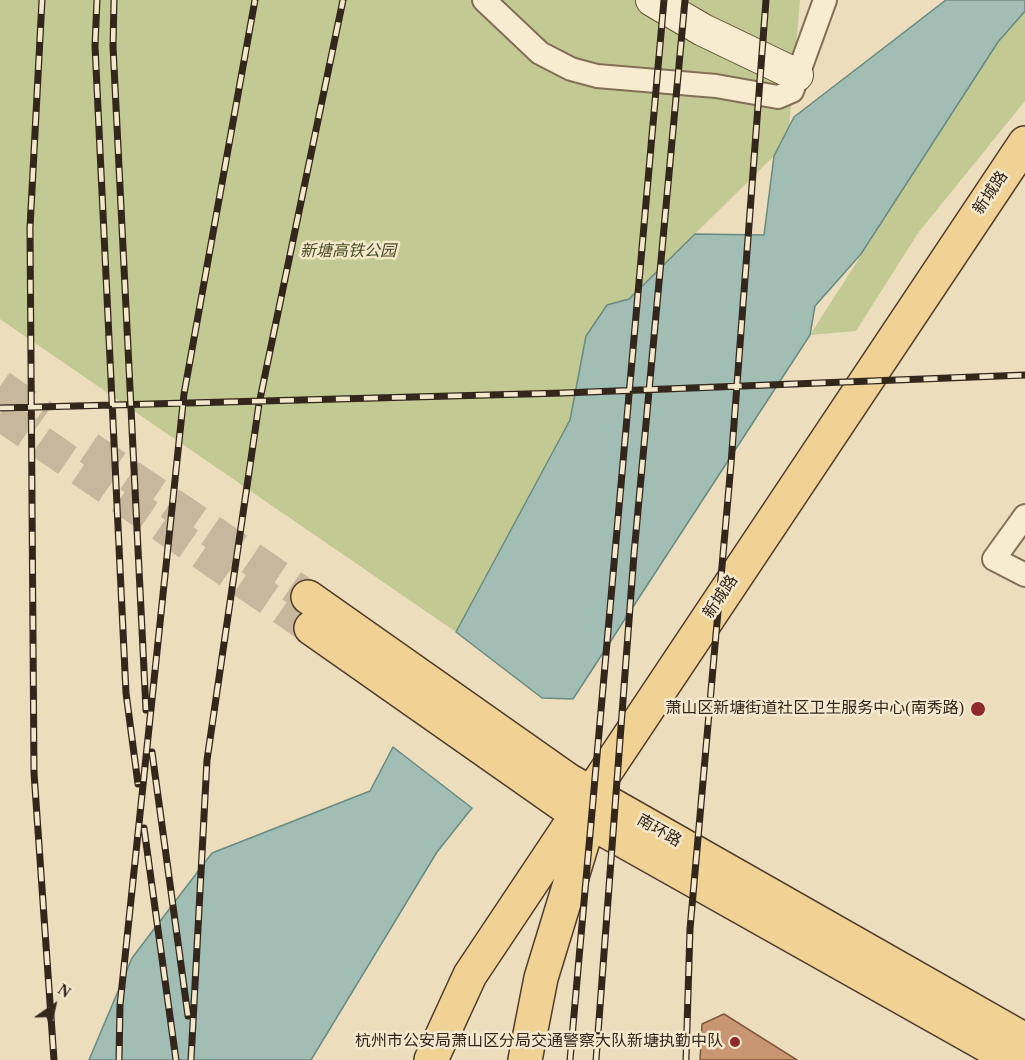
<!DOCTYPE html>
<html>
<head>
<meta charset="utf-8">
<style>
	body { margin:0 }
	#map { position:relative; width:1025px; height:1060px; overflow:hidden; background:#ecddbd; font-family:"Times New Roman",serif }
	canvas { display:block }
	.north { position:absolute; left:24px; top:976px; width:60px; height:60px; -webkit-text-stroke:4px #f4e8cc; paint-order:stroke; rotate:34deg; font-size:16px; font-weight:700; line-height:24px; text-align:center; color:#33261b }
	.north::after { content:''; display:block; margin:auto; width:21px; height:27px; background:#33261b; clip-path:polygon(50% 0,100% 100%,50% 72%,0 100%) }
</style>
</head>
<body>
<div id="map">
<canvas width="1025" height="1060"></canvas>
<div class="north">N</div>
</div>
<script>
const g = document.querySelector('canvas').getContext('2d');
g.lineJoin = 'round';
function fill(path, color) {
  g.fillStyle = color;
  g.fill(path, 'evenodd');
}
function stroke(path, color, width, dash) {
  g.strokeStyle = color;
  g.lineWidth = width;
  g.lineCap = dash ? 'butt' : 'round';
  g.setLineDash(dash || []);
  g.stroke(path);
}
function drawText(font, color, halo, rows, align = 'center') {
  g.font = font + ' "Times New Roman","Noto Sans SC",serif';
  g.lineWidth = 5;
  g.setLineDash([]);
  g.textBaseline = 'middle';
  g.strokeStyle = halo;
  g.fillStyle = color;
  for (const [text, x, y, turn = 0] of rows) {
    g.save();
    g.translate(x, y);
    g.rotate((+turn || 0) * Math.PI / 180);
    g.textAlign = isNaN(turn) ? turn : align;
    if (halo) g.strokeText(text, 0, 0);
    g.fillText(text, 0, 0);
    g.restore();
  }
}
fill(new Path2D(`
	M0 0H800L789 128 774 156 629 299 607 305 586 336 570 420 456 632 0 319Z
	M1025 11V101L918 233 856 331 810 335 998 42Z`), '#c3c992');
const water = new Path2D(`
	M946 0H1025V11L998 42 861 254 815 306 810 335 573 699 542 698 456 632 570 420 586 336 607 305 629 299 695 234 764 235 774 156 794 117Z
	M393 747 472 808 437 852 311 1060H89L132 958 212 853 370 791Z`);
fill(water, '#a1bdb4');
stroke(water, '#698a81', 1.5);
const building = new Path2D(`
	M724 1014 797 1060H700L702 1024Z`);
fill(building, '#c99674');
stroke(building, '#81583e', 1.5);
stroke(new Path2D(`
	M0 386 44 417
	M0 414 311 628
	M89 448 308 597`), '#c7b89d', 33, [33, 16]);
const street = new Path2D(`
	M484 0 540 53 571 69 597 76 716 86 778 97 792 91 825 0
	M1025 516 994 559 1025 575`);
const secondary = new Path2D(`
	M652 0 703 30 797 75`);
const primary = new Path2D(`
	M308 597 568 780 1025 1040
	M311 628 576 814 1013 1060
	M431 1060 470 975 1025 143
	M525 1060 541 978 589 821 601 808`);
stroke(street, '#836e57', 26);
stroke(secondary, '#644f3a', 34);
stroke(primary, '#503c2c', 36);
stroke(street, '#f7ebd0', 22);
stroke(secondary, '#f7ebd0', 32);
stroke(primary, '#efd294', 33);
const rail = new Path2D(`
	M42 0 30 228 34 773 54 1060
	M97 0 95 46 126 693 138 784
	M114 0 113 46 146 710
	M0 408 563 393 1025 375
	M152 752 188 1016
	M144 828 176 1060
	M119 1060 120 1005 184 394 255 0
	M191 1060 207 760 259 404 343 0
	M570 1060 664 0
	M596 1060 634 554 685 0
	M686 1060 690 929 731 464 766 0`);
stroke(rail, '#33261b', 7);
stroke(rail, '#f4e8cc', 4.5, [14]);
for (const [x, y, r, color] of [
	[978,709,8,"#90292b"],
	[735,1042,6,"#90292b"]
]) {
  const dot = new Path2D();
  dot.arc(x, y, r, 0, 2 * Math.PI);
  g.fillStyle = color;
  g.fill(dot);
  stroke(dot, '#f4e8cc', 2);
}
drawText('16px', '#33261b', '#f4e8cc', [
	["新城路",991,193,-56],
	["新城路",721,597,-56],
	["南环路",659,831,30]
]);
drawText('italic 16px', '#444e22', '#f4e8cc', [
	["新塘高铁公园",348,252]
]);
drawText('16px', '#33261b', '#f4e8cc', [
	["萧山区新塘街道社区卫生服务中心(南秀路)",964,709],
	["杭州市公安局萧山区分局交通警察大队新塘执勤中队",723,1042]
], 'right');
</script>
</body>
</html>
